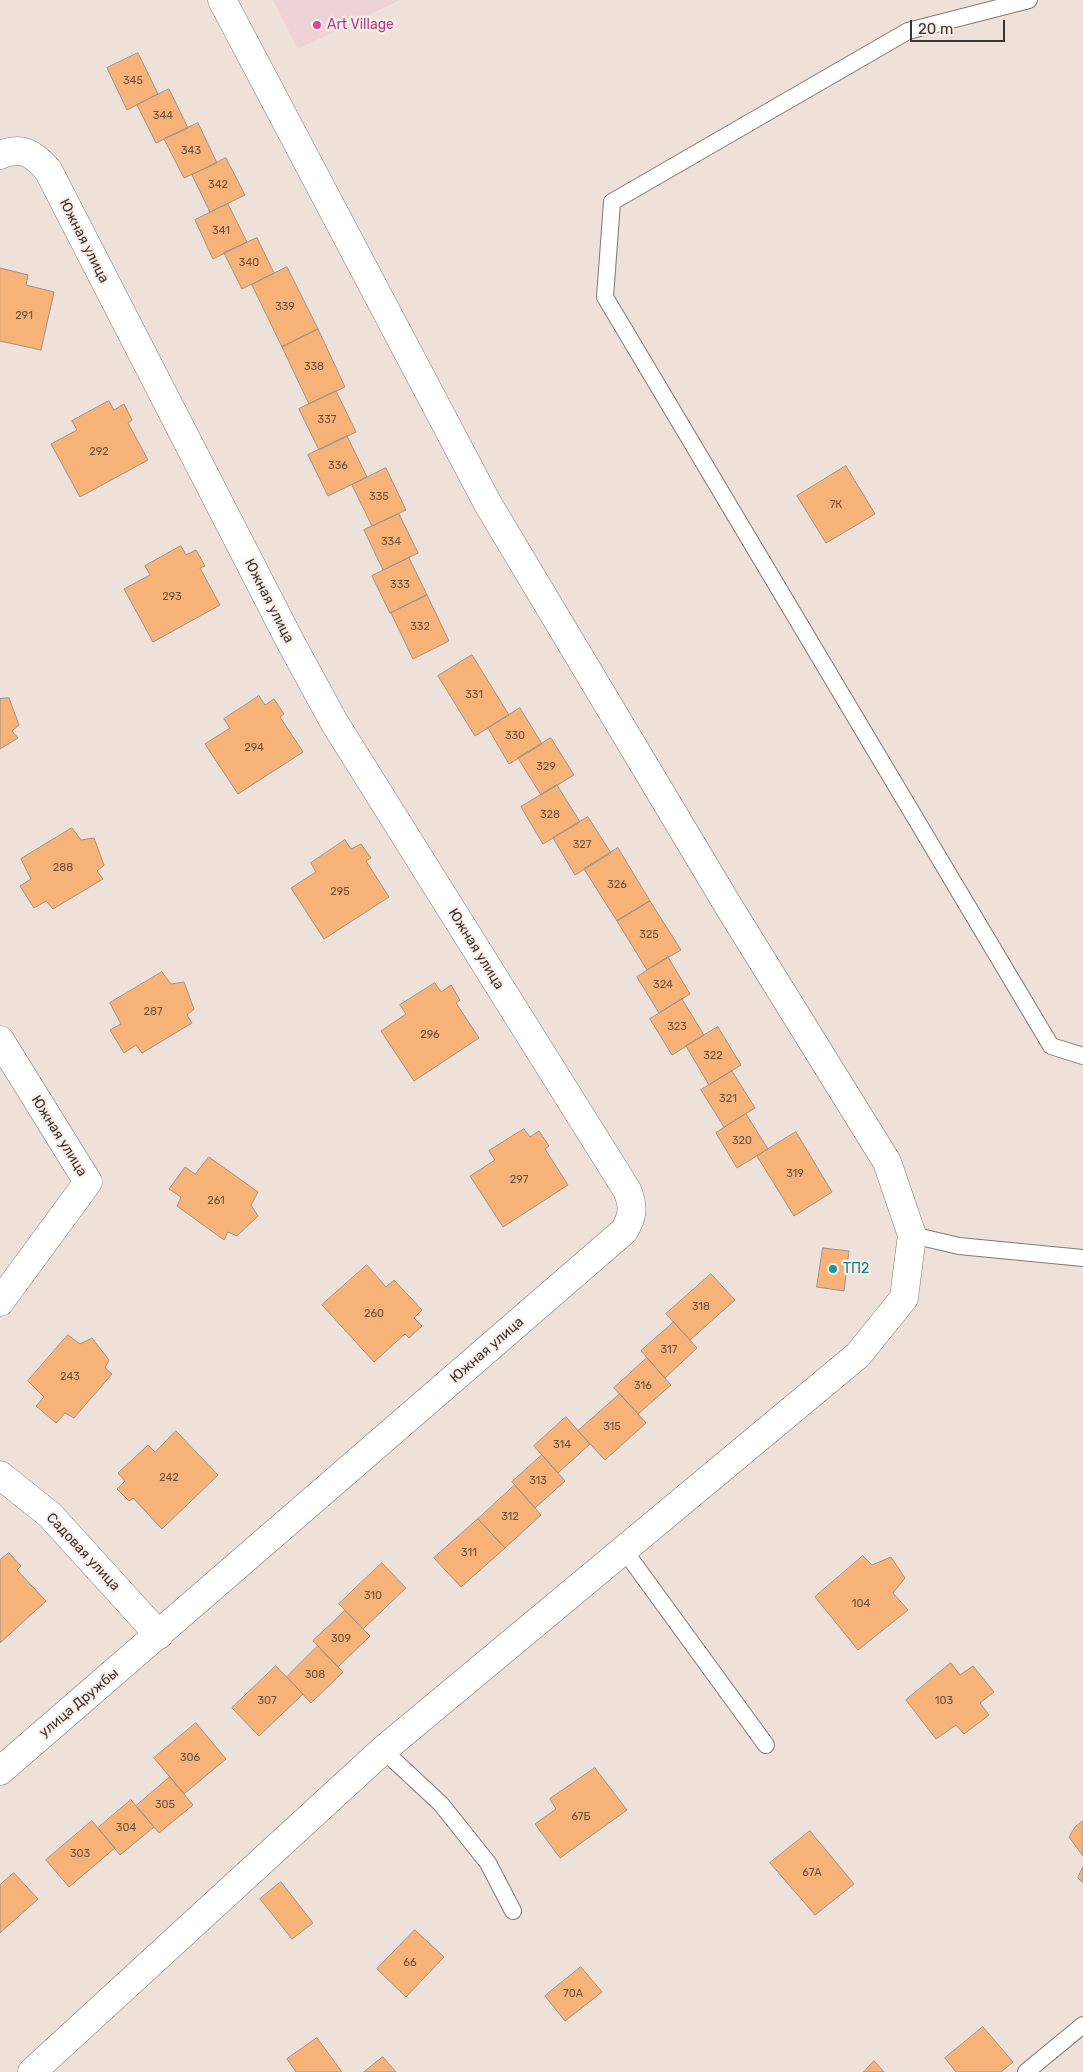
<!DOCTYPE html>
<html>
<head>
<meta charset="utf-8">
<style>
	body { margin:0 }
	#map { position:relative; width:1083px; height:2072px; overflow:hidden; background:#eee1d9; font-family:Rubik,sans-serif }
	canvas { display:block }
	.scale { position:absolute; left:910px; top:20px; width:95px; height:22px; box-sizing:border-box; border:2px solid #393431; border-top:0; padding-left:6px; font-size:15px; line-height:18px; white-space:nowrap; color:#393431; -webkit-text-stroke:4px #fcefe7; paint-order:stroke }
</style>
</head>
<body>
<div id="map">
<canvas width="1083" height="2072"></canvas>
<div class="scale">20 m</div>
</div>
<script>
const g = document.querySelector('canvas').getContext('2d');
g.lineJoin = 'round';
function fill(path, color) {
  g.fillStyle = color;
  g.fill(path, 'evenodd');
}
function stroke(path, color, width, dash) {
  g.strokeStyle = color;
  g.lineWidth = width;
  g.lineCap = dash ? 'butt' : 'round';
  g.setLineDash(dash || []);
  g.stroke(path);
}
function drawText(font, color, halo, rows, align = 'center') {
  g.font = font + ' Rubik,sans-serif';
  g.lineWidth = 4.5;
  g.setLineDash([]);
  g.textBaseline = 'middle';
  g.strokeStyle = halo;
  g.fillStyle = color;
  for (const [text, x, y, turn = 0] of rows) {
    g.save();
    g.translate(x, y);
    g.rotate((+turn || 0) * Math.PI / 180);
    g.textAlign = isNaN(turn) ? turn : align;
    if (halo) g.strokeText(text, 0, 0);
    g.fillText(text, 0, 0);
    g.restore();
  }
}
fill(new Path2D(`
	M273 0H400L298 49Z`), '#edd3d5');
const building = new Path2D(`
	M138 53 158 94 127 110 107 68Z
	M169 89 188 128 156 143 137 105Z
	M198 123 217 163 184 178 164 139Z
	M226 158 245 195 210 212 192 175Z
	M228 204 247 242 213 259 195 220Z
	M257 238 274 273 242 289 224 253Z
	M287 267 318 329 282 347 252 285Z
	M0 268 28 275 26 285 54 292 41 350 0 341Z
	M318 329 345 387 309 404 282 347Z
	M336 391 356 432 319 450 299 409Z
	M109 401 114 410 124 404 132 420 128 423 148 460 80 497 51 444 77 430 72 421Z
	M347 436 367 477 328 496 308 455Z
	M846 466 875 514 826 543 797 496Z
	M386 468 406 510 372 526 352 485Z
	M399 514 418 553 383 570 364 530Z
	M181 546 186 555 196 550 205 566 200 568 220 605 153 642 124 589 150 575 145 566Z
	M409 558 427 595 390 613 372 576Z
	M427 595 449 641 413 659 391 613Z
	M472 655 509 715 475 736 438 676Z
	M259 696 265 705 274 699 284 714 280 717 303 752 238 794 205 744 230 728 224 719Z
	M9 698 19 725 12 731 18 738 0 749V699Z
	M520 708 542 744 509 764 488 728Z
	M551 738 574 775 541 795 518 758Z
	M557 785 580 822 543 844 521 807Z
	M588 817 611 853 575 875 553 838Z
	M72 828 81 840 94 838 104 865 97 871 103 879 53 909 46 901 34 908 20 886 31 879 21 859Z
	M345 840 351 849 361 844 371 858 366 861 389 897 324 939 291 888 316 872 311 863Z
	M618 848 650 901 617 921 584 869Z
	M650 901 681 950 647 970 617 921Z
	M668 957 690 994 659 1013 637 977Z
	M162 972 171 984 184 982 194 1009 187 1015 192 1023 142 1053 136 1045 124 1053 110 1030 121 1024 110 1003Z
	M435 983 441 992 451 985 460 1000 456 1003 479 1038 414 1081 381 1031 406 1014 400 1005Z
	M682 999 704 1035 672 1055 650 1019Z
	M718 1027 741 1065 709 1085 686 1046Z
	M732 1071 755 1108 724 1127 701 1090Z
	M746 1114 768 1149 737 1168 716 1133Z
	M524 1129 530 1137 539 1131 549 1146 545 1149 568 1185 503 1227 470 1176 495 1160 489 1151Z
	M796 1132 832 1192 794 1216 757 1156Z
	M209 1157 258 1192 251 1205 258 1216 237 1236 228 1232 224 1240 177 1206 181 1197 169 1189 185 1167 195 1174Z
	M823 1248 849 1251 844 1291 817 1287Z
	M367 1265 386 1287 394 1280 422 1310 414 1318 422 1326 409 1338 405 1334 374 1362 322 1305Z
	M711 1274 735 1300 690 1340 666 1314Z
	M674 1322 697 1348 665 1378 641 1351Z
	M68 1335 80 1344 92 1338 109 1360 105 1368 112 1374 74 1418 65 1413 56 1423 36 1406 44 1397 28 1381Z
	M647 1358 671 1385 638 1414 614 1388Z
	M620 1394 646 1423 605 1460 578 1431Z
	M566 1417 590 1444 558 1473 534 1446Z
	M176 1431 218 1475 162 1529 133 1498 129 1501 117 1489 125 1481 118 1473 148 1445 155 1452Z
	M542 1455 565 1481 535 1508 512 1482Z
	M515 1485 541 1515 505 1548 478 1519Z
	M478 1519 505 1548 461 1587 434 1558Z
	M9 1553 21 1566 17 1570 46 1601 0 1643V1560Z
	M863 1556 872 1565 891 1557 905 1578 893 1593 908 1610 858 1650 815 1597Z
	M382 1563 406 1588 363 1629 339 1604Z
	M345 1611 370 1636 338 1667 313 1641Z
	M318 1646 343 1672 311 1703 287 1677Z
	M951 1663 960 1675 973 1666 994 1692 980 1703 989 1715 964 1734 956 1725 936 1739 906 1700Z
	M276 1666 303 1694 259 1736 232 1708Z
	M196 1723 226 1759 184 1794 154 1758Z
	M595 1768 627 1810 560 1858 535 1824 556 1809 550 1799Z
	M170 1777 193 1805 159 1833 136 1806Z
	M131 1800 154 1827 120 1855 98 1828Z
	M92 1821 115 1848 69 1887 46 1860Z
	M1083 1821V1856L1069 1837 1075 1827Z
	M810 1831 854 1884 815 1915 770 1863Z
	M1083 1867V1883L1078 1878Z
	M14 1873 38 1899 0 1933V1885Z
	M281 1882 313 1923 292 1939 260 1899Z
	M415 1930 444 1957 406 1997 377 1969Z
	M581 1967 602 1992 565 2021 545 1996Z
	M983 2027 1013 2062 1001 2072H956L945 2058Z
	M317 2038 342 2072H296L287 2059Z
	M383 2057 396 2072H364Z
	M874 2061 884 2072H864Z`);
fill(building, '#f7b277');
stroke(building, '#9e938a', 1);
const lane = new Path2D(`
	M1029 0 908 31 612 202 605 297 1051 1046 1083 1056
	M912 1235 959 1246 1083 1258
	M624 1550 766 1745
	M383 1750 441 1804 488 1863 513 1911
	M1026 2072 1083 2025`);
const street = new Path2D(`
	M0 155C22 146 33 153 48 170L291 643 334 722 627 1190C634 1207 633 1216 624 1231L0 1771
	M0 1040 88 1182 0 1302
	M0 1475 50 1515 159 1635
	M32 2072 383 1750 858 1355 904 1298 912 1235 887 1162 729 907 488 504 222 0`);
stroke(lane, '#847871', 18);
stroke(street, '#847871', 29);
stroke(lane, '#fff', 16);
stroke(street, '#fff', 28);
for (const [x, y, r, color] of [
	[317,25,5,"#d1479c"],
	[833,1269,5,"#0f9aa8"]
]) {
  const dot = new Path2D();
  dot.arc(x, y, r, 0, 2 * Math.PI);
  g.fillStyle = color;
  g.fill(dot);
  stroke(dot, '#fcefe7', 2);
}
drawText('11px', '#685442', null, [
	["345",133,81],
	["344",163,116],
	["343",191,151],
	["342",218,185],
	["341",221,231],
	["340",249,263],
	["339",285,307],
	["291",24,316],
	["338",314,367],
	["337",327,420],
	["292",99,452],
	["336",338,466],
	["335",379,497],
	["7К",836,505],
	["334",391,542],
	["333",400,585],
	["293",172,597],
	["332",420,627],
	["331",474,695],
	["330",515,736],
	["294",254,748],
	["329",546,767],
	["328",550,815],
	["327",582,845],
	["288",63,868],
	["326",617,885],
	["295",340,892],
	["325",649,935],
	["324",663,985],
	["287",153,1012],
	["323",677,1027],
	["296",430,1035],
	["322",713,1056],
	["321",728,1099],
	["320",742,1141],
	["319",795,1174],
	["297",519,1180],
	["261",216,1201],
	["318",701,1307],
	["260",374,1314],
	["317",669,1350],
	["243",70,1377],
	["316",643,1386],
	["315",612,1427],
	["314",562,1445],
	["242",169,1478],
	["313",538,1481],
	["312",510,1517],
	["311",469,1553],
	["310",373,1596],
	["104",861,1604],
	["309",341,1639],
	["308",315,1675],
	["307",267,1701],
	["103",944,1701],
	["306",190,1758],
	["305",165,1805],
	["67Б",581,1817],
	["304",126,1828],
	["303",80,1854],
	["67А",812,1873],
	["66",410,1963],
	["70А",573,1994]
]);
drawText('14px', '#b23c85', '#fcefe7', [
	["Art Village",327,25]
], 'left');
drawText('14px', '#393431', '#fcefe7', [
	["Южная улица",84,241,63],
	["Южная улица",269,601,63],
	["Южная улица",476,949,58],
	["Южная улица",59,1136,58],
	["Южная улица",487,1350,-41],
	["Садовая улица",83,1552,47],
	["улица Дружбы",79,1703,-40]
]);
drawText('14px', '#0d838f', '#fcefe7', [
	["ТП2",843,1269]
], 'left');
</script>
</body>
</html>
